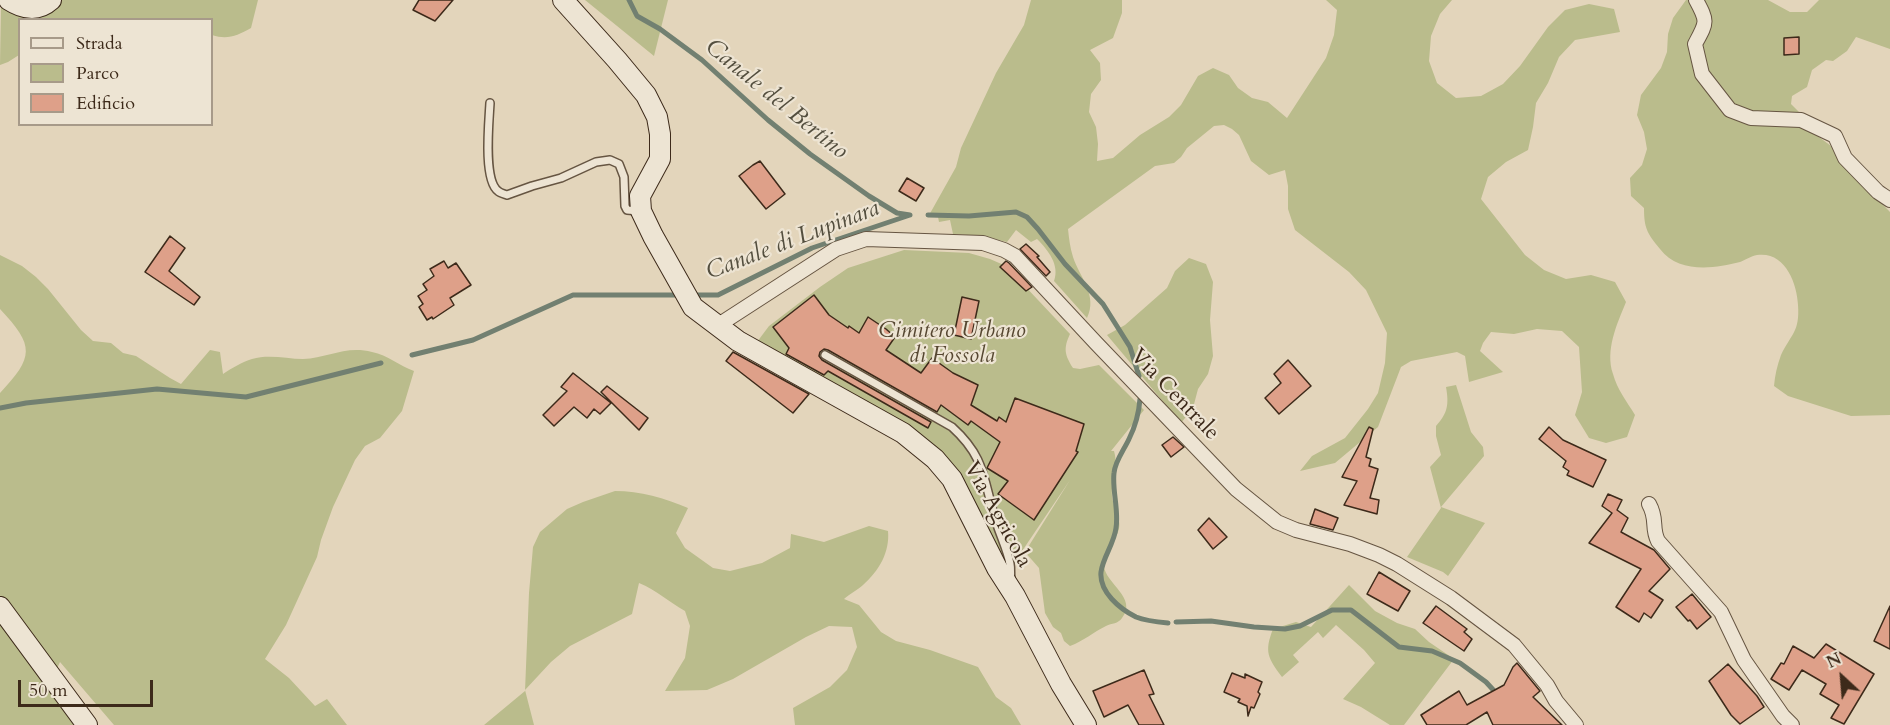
<!DOCTYPE html>
<html>
<head>
<meta charset="utf-8">
<style>
	body { margin:0 }
	#map { position:relative; width:1890px; height:725px; overflow:hidden; background:#e3d5bb; font-family:Cardo,serif }
	canvas { display:block }
	.legend { position:absolute; left:18px; top:18px; width:195px; height:108px; box-sizing:border-box; background:#ede4d3; border:2px solid #a79a89; margin:0; padding:8px 10px; list-style:none; font-size:18px; color:#3d2a1a }
	.legend li { display:flex; align-items:center; gap:12px; height:30px }
	.legend b { width:30px; border:2px solid #a79a89 }
	.north { position:absolute; left:1812px; top:647px; width:60px; height:60px; -webkit-text-stroke:4px #ede4d3; paint-order:stroke; rotate:334deg; font-size:16px; font-weight:700; line-height:24px; text-align:center; color:#3d2a1a }
	.north::after { content:''; display:block; margin:auto; width:21px; height:27px; background:#3d2a1a; clip-path:polygon(50% 0,100% 100%,50% 72%,0 100%) }
	.scale { position:absolute; left:18px; top:680px; width:135px; height:27px; box-sizing:border-box; border:3px solid #3d2a1a; border-top:0; padding-left:8px; font-size:18px; line-height:21px; white-space:nowrap; color:#3d2a1a; -webkit-text-stroke:4px #ede4d3; paint-order:stroke }
</style>
</head>
<body>
<div id="map">
<canvas width="1890" height="725"></canvas>
<ul class="legend">
<li><b style="height:8px;background:#ede4d3"></b>Strada</li>
<li><b style="height:16px;background:#babc8c"></b>Parco</li>
<li><b style="height:16px;background:#dea089"></b>Edificio</li>
</ul>
<div class="north">N</div>
<div class="scale">50 m</div>
</div>
<script>
const g = document.querySelector('canvas').getContext('2d');
g.lineJoin = 'round';
function fill(path, color) {
  g.fillStyle = color;
  g.fill(path, 'evenodd');
}
function stroke(path, color, width, dash) {
  g.strokeStyle = color;
  g.lineWidth = width;
  g.lineCap = dash ? 'butt' : 'round';
  g.setLineDash(dash || []);
  g.stroke(path);
}
function drawText(font, color, halo, rows, align = 'center') {
  g.font = font + ' Cardo,serif';
  g.lineWidth = 4.5;
  g.setLineDash([]);
  g.textBaseline = 'middle';
  g.strokeStyle = halo;
  g.fillStyle = color;
  for (const [text, x, y, turn = 0] of rows) {
    g.save();
    g.translate(x, y);
    g.rotate((+turn || 0) * Math.PI / 180);
    g.textAlign = isNaN(turn) ? turn : align;
    if (halo) g.strokeText(text, 0, 0);
    g.fillText(text, 0, 0);
    g.restore();
  }
}
fill(new Path2D(`
	M58 0H258L251 28C237 36 227 40 212 35V20H20L19 55 8 62 0 65 1 6 22 13Z
	M585 0H668L654 56Z
	M1031 0H1122V13L1113 38 1090 50 1100 63 1101 80 1091 94 1089 112 1096 127 1098 144 1097 161 1113 158 1140 135 1169 117 1181 105 1198 76 1213 68 1229 75 1238 88 1252 98 1268 102 1287 118 1326 58 1334 35 1337 10 1326 0H1452L1440 14 1431 36 1429 61 1437 83 1456 98 1481 96 1503 84 1520 66 1548 27 1565 10 1589 4 1614 9 1620 32 1575 40 1559 57 1548 83 1536 103 1533 127 1528 150 1506 162 1488 177 1481 199 1525 255 1544 270 1566 279 1591 275 1615 282 1626 302C1617 324 1605 350 1613 374 1617 389 1627 402 1635 415L1627 437 1606 443 1589 438 1575 415 1582 392 1579 347 1562 331 1537 329 1514 334 1491 332 1483 343 1480 351 1503 372 1469 382 1465 356 1457 352 1411 361 1401 367 1378 427 1335 463 1300 471 1312 456 1345 438 1368 409 1378 393 1385 363 1387 333 1366 290 1349 272 1295 230 1288 209V186L1285 170 1269 175 1251 161 1239 135 1232 129 1224 125 1214 126 1187 148 1181 157 1174 163 1155 166 1068 229C1069 238 1070 248 1073 257 1080 278 1098 295 1087 318L1054 281C1060 265 1048 250 1037 239L1031 242 1016 230 1007 242 981 236 953 234 950 220 939 222 938 217H928L956 167 961 148 996 73 1024 25Z
	M1686 0H1768L1790 12H1807L1819 0H1890V49L1856 37 1847 51 1833 61 1826 60 1812 70 1807 87 1792 96 1791 104 1808 121 1819 137 1831 146 1844 165 1890 212V415L1851 416 1788 396 1774 386C1775 375 1777 366 1781 355 1791 334 1800 332 1798 305 1797 283 1785 251 1757 255 1751 256 1745 260 1740 262 1713 269 1678 273 1660 249 1647 233 1644 228 1644 208L1631 196 1630 178 1642 165 1647 149 1644 132 1637 115 1641 95 1661 68 1667 52 1668 34 1673 18Z
	M904 250 969 253 990 259 1006 266 1070 334C1063 349 1065 355 1073 368L1080 369 1099 365 1144 410 1111 451H1114C1119 469 1111 479 1112 496 1113 508 1123 520 1118 532 1113 544 1103 549 1104 566 1105 583 1138 598 1122 618 1118 624 1112 623 1106 626 1093 632 1084 641 1070 646L1064 641 1061 633 1053 627 1045 613 1039 568 1025 552 1070 480 1014 563 1002 564 954 467 757 342 769 326 820 287 848 268Z
	M0 255 22 266 36 277 48 289 81 330 93 341 111 343 123 353 136 356 170 378 181 384 210 350 220 352 223 374C232 368 242 362 252 359 269 354 287 359 303 359 328 358 346 345 372 352 388 355 399 366 414 371L402 411 380 438 365 446 355 460 333 507 321 540 317 557 286 625 265 659 289 678 315 706 327 699 347 725H114L60 662 55 673 77 725H0V393C34 357 35 346 0 309Z
	M1189 258 1206 264 1213 282 1210 320 1213 356 1208 374 1198 389 1193 408 1181 423 1107 335 1125 325 1167 288 1175 271Z
	M1456 385 1471 432 1483 447 1484 456 1441 507 1485 523 1448 576 1443 572 1407 557 1441 508 1430 467 1441 455 1436 436V426C1448 413 1449 404 1446 387Z
	M615 491C640 491 665 498 688 508L676 533 685 548 713 568 730 571 762 563 790 548 791 534 824 542 869 526 888 531C890 552 879 571 863 585 858 590 849 594 844 599L859 605 881 632 896 641 930 650 978 667 996 697 1011 708 1021 725H795L793 708 830 687 847 670 857 647 852 627 829 626 806 637 733 679 707 690 665 691 685 658 690 626 685 611C669 602 656 590 639 583L632 614 570 646 551 662 525 690 534 725H484L525 691 529 593 533 547 540 532 567 509 583 502Z
	M1349 585 1375 611 1397 623 1415 629 1429 642 1454 659 1404 725H1390L1361 707 1343 699 1375 663 1364 650 1336 625 1323 638 1318 632 1293 655 1299 662 1282 677C1268 658 1264 652 1273 629L1296 622 1311 627Z`), '#babc8c');
stroke(new Path2D(`
	M629 0 637 16 660 29 702 60 768 120 810 154 869 196 897 213 910 215
	M928 215 969 216 1016 212 1027 217 1038 229 1065 264 1103 304 1130 347 1139 376
	M692 295H718L812 248 910 215
	M412 355 473 340 573 295H682
	M1140 399C1139 412 1135 427 1129 439 1124 450 1115 461 1114 473 1112 491 1119 510 1116 528 1114 544 1103 557 1101 572 1099 592 1120 609 1136 617 1146 621 1157 622 1168 623
	M0 408 26 403 157 389 246 397 381 363
	M1176 622 1211 621 1254 627 1285 629 1300 626 1332 610H1351L1399 647 1432 651 1460 663 1486 682 1497 694`), '#728071', 5);
const building = new Path2D(`
	M419 0H453L435 21 413 10Z
	M1799 37V54L1784 55V38Z
	M760 161 785 194 766 209 739 176 753 165Z
	M907 178 924 188 916 201 899 191Z
	M170 236 185 248 169 271 200 297 194 305 145 272Z
	M1026 244 1039 256 1037 257 1050 272 1046 276 1020 249Z
	M444 261 448 268 456 263 471 285 450 298 454 305 433 319 432 317 427 320 419 307 423 304 418 296 427 290 423 284 434 276 430 269Z
	M1006 261 1009 263 1032 287 1026 291 1000 267Z
	M814 295 829 315 848 328 849 326 859 333 868 317 886 329 895 337 886 350 921 373 932 358 953 373 978 385 971 405 997 421 999 417 1006 422 1015 398 1084 424 1076 451 1078 452 1034 520 998 494 1008 481 987 468 1000 442 971 421 968 425 941 405 937 412 828 350 824 349 820 352 819 356 822 360 931 422 928 428 828 371 824 375 786 354 789 348 773 327Z
	M962 297 979 301 971 339 954 335Z
	M733 352 809 394 793 413 726 361Z
	M1288 360 1311 386 1279 414 1265 398 1281 383 1274 374Z
	M573 373 611 403 600 414 594 409 587 418 574 407 554 426 543 415 567 391 561 387Z
	M607 386 648 418 639 430 601 392Z
	M1369 427 1373 429 1366 457 1371 459 1369 466 1378 469 1370 498 1379 500 1377 514 1344 505 1357 481 1342 477Z
	M1549 427 1563 440 1606 460 1593 487 1567 475 1569 471 1563 467 1566 461 1539 439Z
	M1173 437 1184 447 1171 457 1162 445Z
	M1608 494 1622 500 1617 510 1628 518 1621 532 1654 550 1670 569 1649 591 1663 600 1651 618 1644 613 1639 622 1616 607 1641 569 1589 543 1612 513 1602 506Z
	M1315 509 1338 518 1333 530 1310 524Z
	M1209 518 1227 537 1213 549 1198 530Z
	M1379 572 1410 591 1398 611 1367 594Z
	M1692 594 1711 617 1697 629 1690 620 1688 621 1676 607Z
	M1436 606 1467 629 1464 632 1472 639 1464 651 1423 623Z
	M1890 606V649L1874 641Z
	M1826 644 1874 674 1844 724 1831 718 1839 705 1820 694 1826 684 1802 670 1789 690 1771 679 1781 663 1784 664 1793 646 1814 658Z
	M1517 663 1540 691 1533 697 1562 725H1493L1487 712 1466 725H1427L1421 715 1459 691 1467 705 1504 685 1513 667Z
	M1728 664 1757 696 1764 707 1740 724 1731 715 1709 681Z
	M1144 670 1154 694 1149 695 1164 725H1139L1128 705 1104 717 1093 691Z
	M1232 673 1245 678V674L1262 682 1258 692 1260 694 1254 708 1251 707 1248 716 1247 706 1238 702 1240 699 1224 692Z`);
fill(building, '#dea089');
stroke(building, '#3d2a1a', 1.5);
const lane = new Path2D(`
	M490 103C489 122 483 180 498 191 500 193 504 194 507 195L532 186 561 178 596 162 610 160 619 164 624 177 625 206 627 210 639 211
	M825 355 952 427C984 456 983 476 994 515 998 531 1007 548 1010 564 1011 569 1010 574 1011 579`);
const street = new Path2D(`
	M1696 0C1708 22 1707 22 1695 44L1702 74 1730 110 1751 118 1801 120 1835 136 1845 158 1878 192 1890 200
	M717 326 836 249 866 239 983 243 1004 250 1015 256 1096 343 1236 489 1277 522 1296 530 1350 544 1379 555 1397 564 1451 598 1514 645 1547 685 1556 701 1576 725
	M1649 504C1658 520 1651 527 1658 541L1721 612 1744 660 1783 716 1792 725`);
const secondary = new Path2D(`
	M9 0C23 9 38 12 51 0
	M563 0 617 60 646 95 657 117 660 134V159L640 196 641 211 653 236 693 307 738 341 903 433 935 459 952 479 997 568 1015 596 1061 684 1086 725
	M0 607 87 725`);
stroke(lane, '#665542', 10);
stroke(street, '#665542', 16);
stroke(secondary, '#3d2a1a', 22);
stroke(lane, '#ede4d3', 7);
stroke(street, '#ede4d3', 14);
stroke(secondary, '#ede4d3', 20);
drawText('italic 22px', '#564731', '#ede4d3', [
	["Cimitero Urbano",952,332],
	["di Fossola",952,357]
]);
drawText('22px', '#3d2a1a', '#ede4d3', [
	["Via Centrale",1174,395,46],
	["Via Agricola",997,515,61]
]);
drawText('italic 24px', '#534e3e', '#ede4d3', [
	["Canale del Bertino",776,100,39],
	["Canale di Lupinara",793,241,-21]
]);
</script>
</body>
</html>
